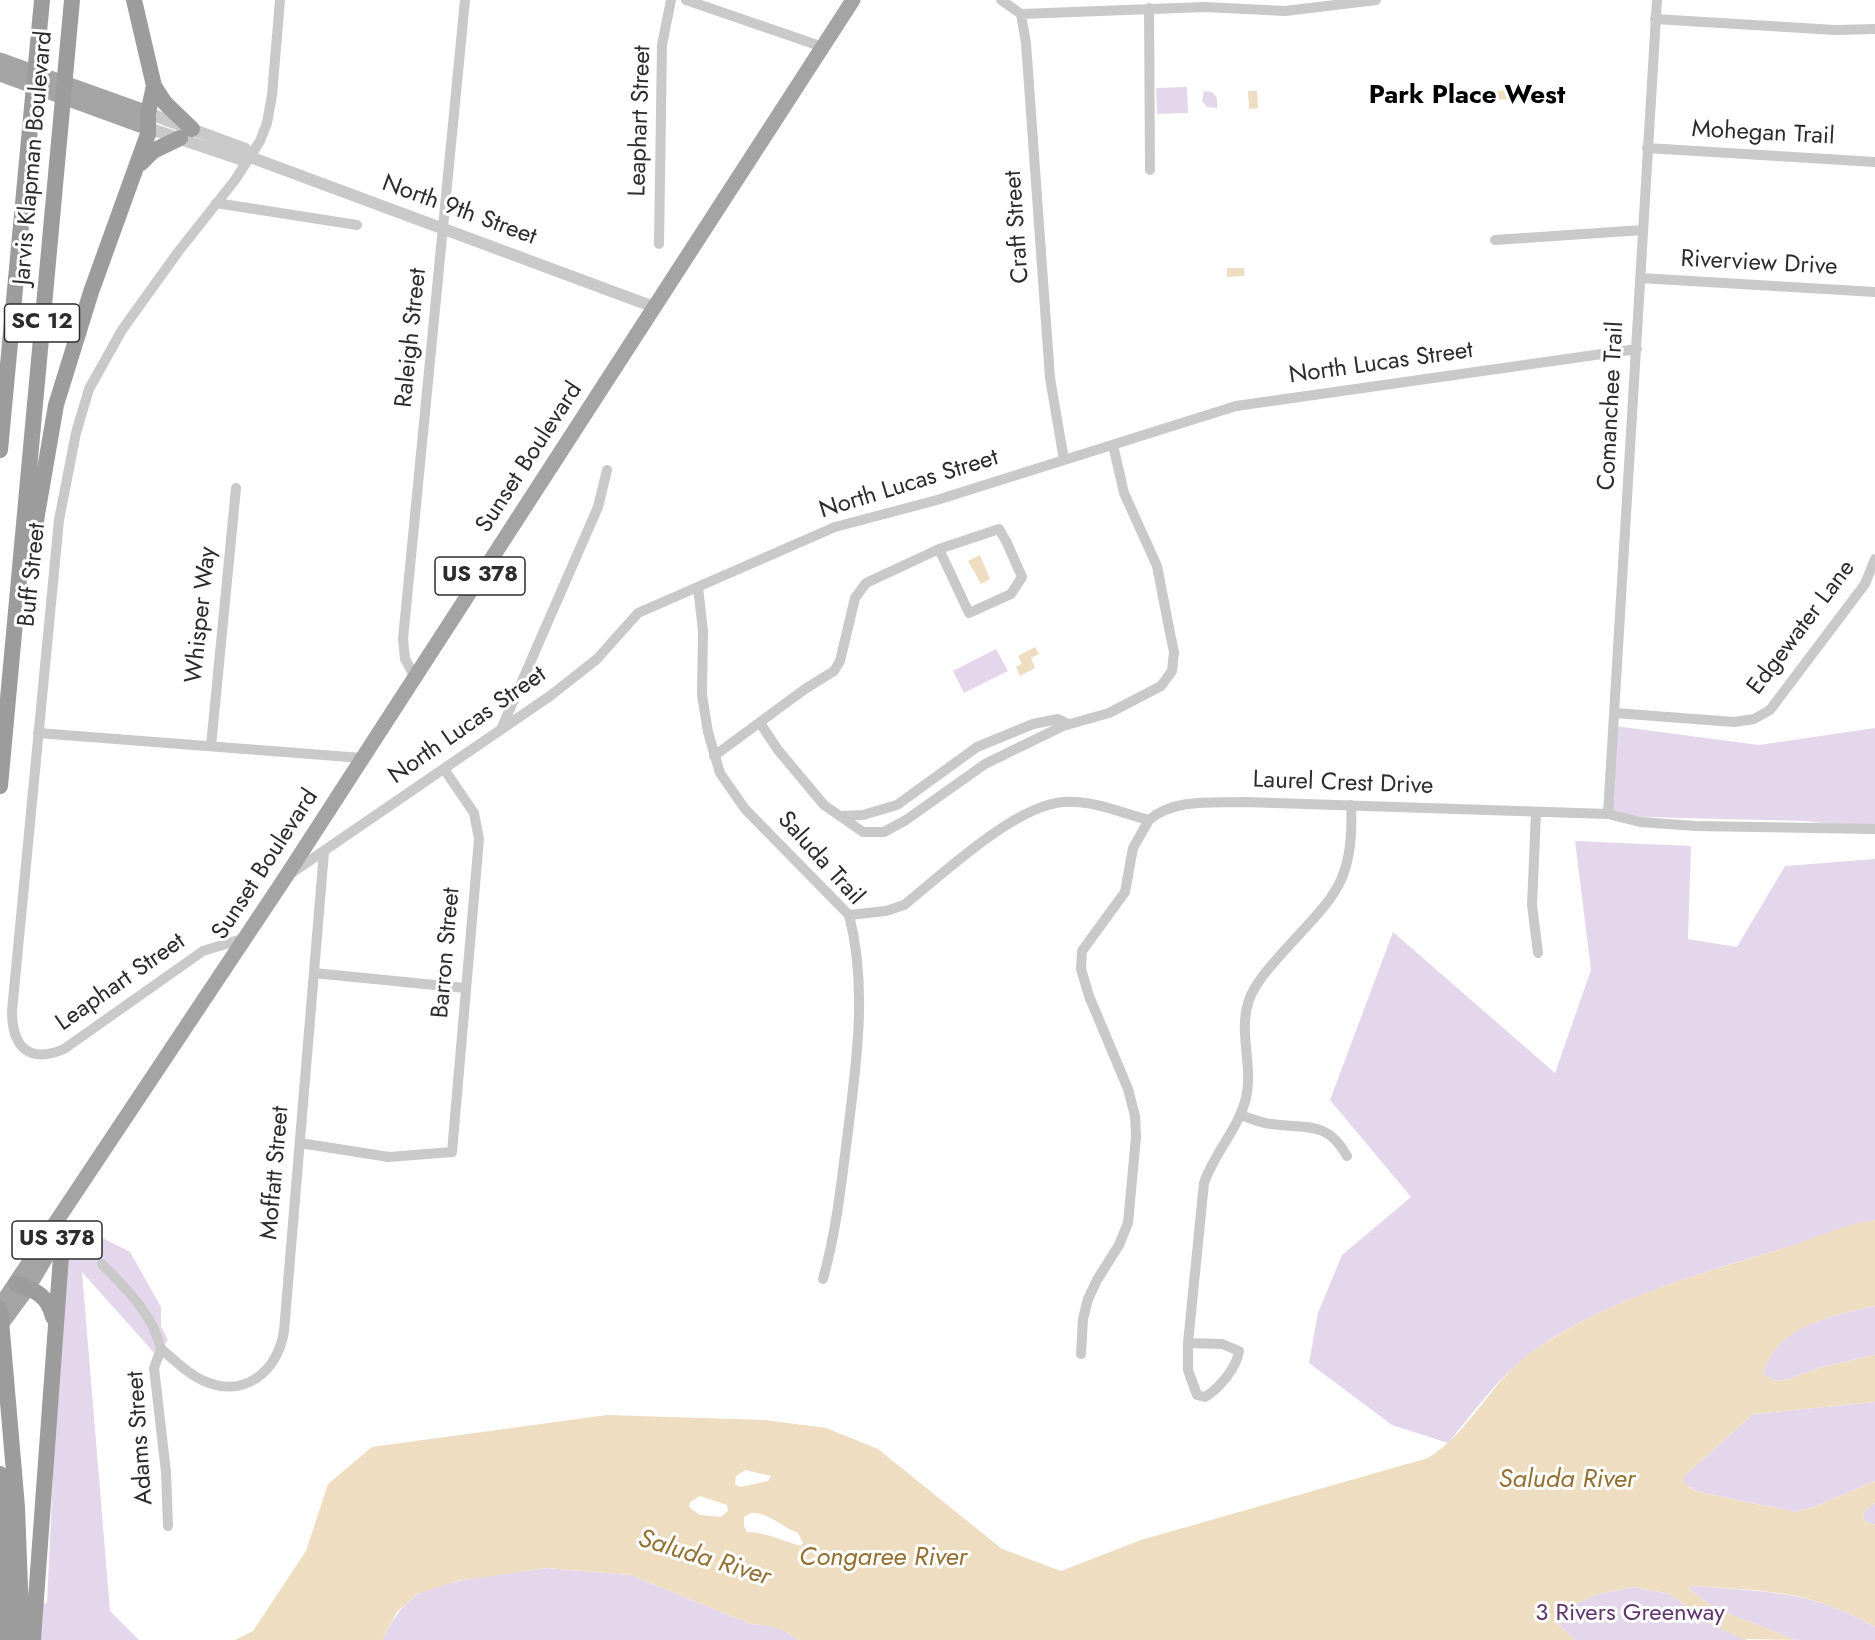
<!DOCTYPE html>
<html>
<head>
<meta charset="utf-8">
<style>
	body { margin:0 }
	canvas { display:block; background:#fff }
</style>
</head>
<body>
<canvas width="1875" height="1640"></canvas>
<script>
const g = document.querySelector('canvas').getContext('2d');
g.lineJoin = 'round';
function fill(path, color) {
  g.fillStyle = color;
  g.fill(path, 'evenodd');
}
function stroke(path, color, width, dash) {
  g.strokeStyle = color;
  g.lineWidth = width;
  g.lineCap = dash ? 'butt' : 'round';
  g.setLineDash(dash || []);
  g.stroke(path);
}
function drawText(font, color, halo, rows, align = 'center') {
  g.font = font + ' Jost,sans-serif';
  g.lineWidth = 6;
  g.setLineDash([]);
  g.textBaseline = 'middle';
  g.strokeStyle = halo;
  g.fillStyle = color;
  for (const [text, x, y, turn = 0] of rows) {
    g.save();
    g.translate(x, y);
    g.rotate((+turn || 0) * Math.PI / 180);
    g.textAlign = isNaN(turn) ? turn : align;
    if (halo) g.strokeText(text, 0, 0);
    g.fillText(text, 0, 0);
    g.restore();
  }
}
fill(new Path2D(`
	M1187 87 1188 113 1157 114 1156 88Z
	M1204 91 1212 92 1217 98V108L1207 107 1202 101Z
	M996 649 1008 671 964 693 953 671Z
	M1615 726 1759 745 1875 728V830L1805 821 1605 816Z
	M1575 841 1691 846 1688 939 1737 947 1785 866 1875 859V1220C1841 1226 1809 1242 1775 1251 1697 1274 1593 1305 1528 1355 1497 1379 1473 1413 1448 1443L1392 1425 1309 1363 1318 1313 1342 1255 1411 1197 1330 1100 1393 932 1555 1073 1591 970Z
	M83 1228 130 1252 161 1307V1326L168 1340 156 1355 82 1272 110 1611 139 1640H0V1613L47 1603 63 1260Z
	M1875 1306V1355L1822 1367 1789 1379 1776 1381 1763 1374C1774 1326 1834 1315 1875 1306Z
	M1875 1402V1481L1814 1507 1795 1512 1699 1492 1684 1485V1476L1753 1414Z
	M1875 1503V1525L1863 1520 1864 1511Z
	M547 1568 631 1575 751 1624C770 1624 783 1628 798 1640H382C391 1623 399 1608 415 1596 436 1579 517 1573 547 1568Z
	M1695 1586C1766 1592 1811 1590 1875 1627V1640H1796L1714 1608 1688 1588Z
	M1634 1587 1670 1594 1709 1623 1748 1640H1575L1556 1622 1558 1612 1598 1594Z`), '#e5d7eb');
fill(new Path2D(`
	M1511 90V99L1494 100V91Z
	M1248 91H1257L1258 108 1249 109Z
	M1227 268H1244V276L1227 277Z
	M980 555 990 579 981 584 968 561Z
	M1035 647 1039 654 1031 658 1035 668 1020 676 1016 667 1022 664 1018 656Z
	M1875 1220V1306C1834 1315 1775 1326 1763 1374L1776 1381 1789 1379 1822 1367 1875 1355V1402L1753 1414 1684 1476V1482L1689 1488 1699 1492 1795 1512 1814 1507 1875 1481V1503L1864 1511 1863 1520 1875 1525V1627C1811 1590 1765 1591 1695 1586L1688 1588 1714 1608 1796 1640 1743 1639 1709 1623 1670 1594 1634 1587 1598 1594 1558 1612 1556 1622 1575 1640H798C783 1628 770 1625 751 1624L631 1575 547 1568 456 1581 417 1594 397 1612 382 1640H235L253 1631 306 1551 328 1484 372 1447 607 1415 765 1420 826 1428 878 1449 1002 1549 1061 1571 1141 1540 1428 1458C1469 1433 1490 1383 1529 1354 1600 1302 1692 1276 1775 1251 1809 1241 1841 1225 1875 1220ZM745 1470 771 1476 768 1481 740 1487 735 1484 736 1476ZM700 1496 727 1505 728 1511 721 1517 700 1515 689 1507 690 1502ZM751 1513C768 1512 782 1527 798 1533L803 1543 801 1546C786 1542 762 1531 747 1532L744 1526V1517Z`), '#eeddc1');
stroke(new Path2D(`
	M686 0 823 47
	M1001 0 1021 14 1026 43 1050 378 1064 460
	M1149 8 1150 170
	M1021 14 1205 7 1285 11 1376 0
	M1655 19 1835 30 1875 29
	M1647 148 1875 162
	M216 203 357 225
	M1495 240 1643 230
	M659 244 662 45 671 0
	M1640 278 1875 292
	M999 529 1007 543 1022 577 1011 594 969 613 939 549Z
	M698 587 703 631 702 695 708 732 720 773 745 809 849 915C868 988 856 1066 847 1139 841 1186 836 1233 823 1279
	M415 677 405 659 403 639 465 0
	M1615 713 1734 722 1754 719 1770 710 1865 584 1875 559
	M760 723 778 750 824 805 863 832H884L906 820 985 764 1063 726 1109 713 1161 686 1172 671 1174 652 1170 633 1157 566 1124 493 1113 445
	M502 727 598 507 607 470
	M38 733 362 758
	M211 746 236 488
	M714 756 805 689 834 671 840 661 855 598 866 583 939 549
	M1536 813 1532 905 1538 953
	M1608 814 1657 0
	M840 816 863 815 897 805 977 747 1033 724 1058 719 1068 724
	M290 874 550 696 597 659 638 613 835 527 937 500 1236 406 1637 349
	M849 915 886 911 904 905C943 874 1015 805 1064 802 1093 800 1121 813 1149 820 1174 798 1214 803 1245 802L1608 814 1640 822 1695 826 1875 829
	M245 938 203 951 64 1049C29 1064 12 1047 12 1011L59 520 76 433 89 389 122 330 178 252 235 180 260 141 267 123 272 95 280 0
	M314 973 465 988
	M1240 1115C1250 1118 1261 1123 1271 1124 1307 1129 1327 1120 1347 1156
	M300 1143 389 1157 452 1152 479 839 474 813 444 769
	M102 1264C126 1289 153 1314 161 1349
	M1188 1343 1204 1183C1214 1153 1238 1130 1246 1098 1254 1063 1236 1029 1251 995 1259 978 1272 965 1284 951 1333 897 1355 883 1351 805
	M1188 1343 1222 1344 1239 1351C1237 1367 1219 1389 1205 1397L1197 1395 1188 1370Z
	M161 1349C175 1360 186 1373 202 1380 243 1400 278 1372 284 1331L324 852
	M161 1349 154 1368 166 1472 168 1526
	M1081 1354 1083 1319 1088 1299 1097 1280 1119 1245 1128 1223 1136 1137 1135 1116 1128 1089 1089 996 1081 969 1082 951 1125 892 1133 848 1149 820`), '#c9c9c9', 10);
stroke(new Path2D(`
	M148 113 245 149 250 157 654 307
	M148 128 243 160 250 157`), '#c9c9c9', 12);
stroke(new Path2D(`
	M0 60 148 113
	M0 74 148 128
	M0 1306 285 878 853 0
	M0 1326 28 1288 63 1229`), '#a4a4a4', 15);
stroke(new Path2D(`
	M154 86 165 103 192 129
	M141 163 153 151 180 138
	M0 450 42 0
	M32 544 56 405 91 292 148 134V113L154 86 134 0
	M0 786 72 0
	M16 1284C36 1290 48 1296 53 1317
	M0 1309 17 1507 22 1640
	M0 1474 6 1640
	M33 1640 63 1229`), '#9c9c9c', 16);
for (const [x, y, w] of [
	[42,323,75],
	[480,576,90],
	[57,1240,90]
]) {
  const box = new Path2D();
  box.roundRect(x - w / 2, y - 19, w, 38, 4.5);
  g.fillStyle = '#fff';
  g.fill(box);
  stroke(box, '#2c2c2c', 1.5);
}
drawText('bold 22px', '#2c2c2c', null, [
	["SC 12",42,323],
	["US 378",480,576],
	["US 378",57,1240]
]);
drawText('24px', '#2c2c2c', '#fff', [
	["Leaphart Street",641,121,-88],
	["Mohegan Trail",1763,134,3],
	["Jarvis Klapman Boulevard",34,158,-85],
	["North 9th Street",459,211,20],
	["Craft Street",1018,227,-94],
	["Riverview Drive",1759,264,3],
	["Raleigh Street",412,338,-84],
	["North Lucas Street",1381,364,-8],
	["Comanchee Trail",1612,406,-87],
	["Sunset Boulevard",530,458,-57],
	["North Lucas Street",909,485,-17],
	["Buff Street",33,575,-84],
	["Whisper Way",202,615,-84],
	["Edgewater Lane",1802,628,-53],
	["North Lucas Street",468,726,-35],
	["Laurel Crest Drive",1343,784,2],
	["Saluda Trail",820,859,48],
	["Sunset Boulevard",266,865,-57],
	["Barron Street",447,953,-85],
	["Leaphart Street",121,983,-35],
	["Moffatt Street",276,1173,-85],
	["Adams Street",141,1438,-94]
]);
drawText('24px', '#5f366b', '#fff', [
	["3 Rivers Greenway",1630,1614]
]);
drawText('bold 26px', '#000', '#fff', [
	["Park Place West",1467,97]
]);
drawText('italic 26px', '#947033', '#fff', [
	["Saluda River",1567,1481],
	["Saluda River",704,1559,17],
	["Congaree River",883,1559]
]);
</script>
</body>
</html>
